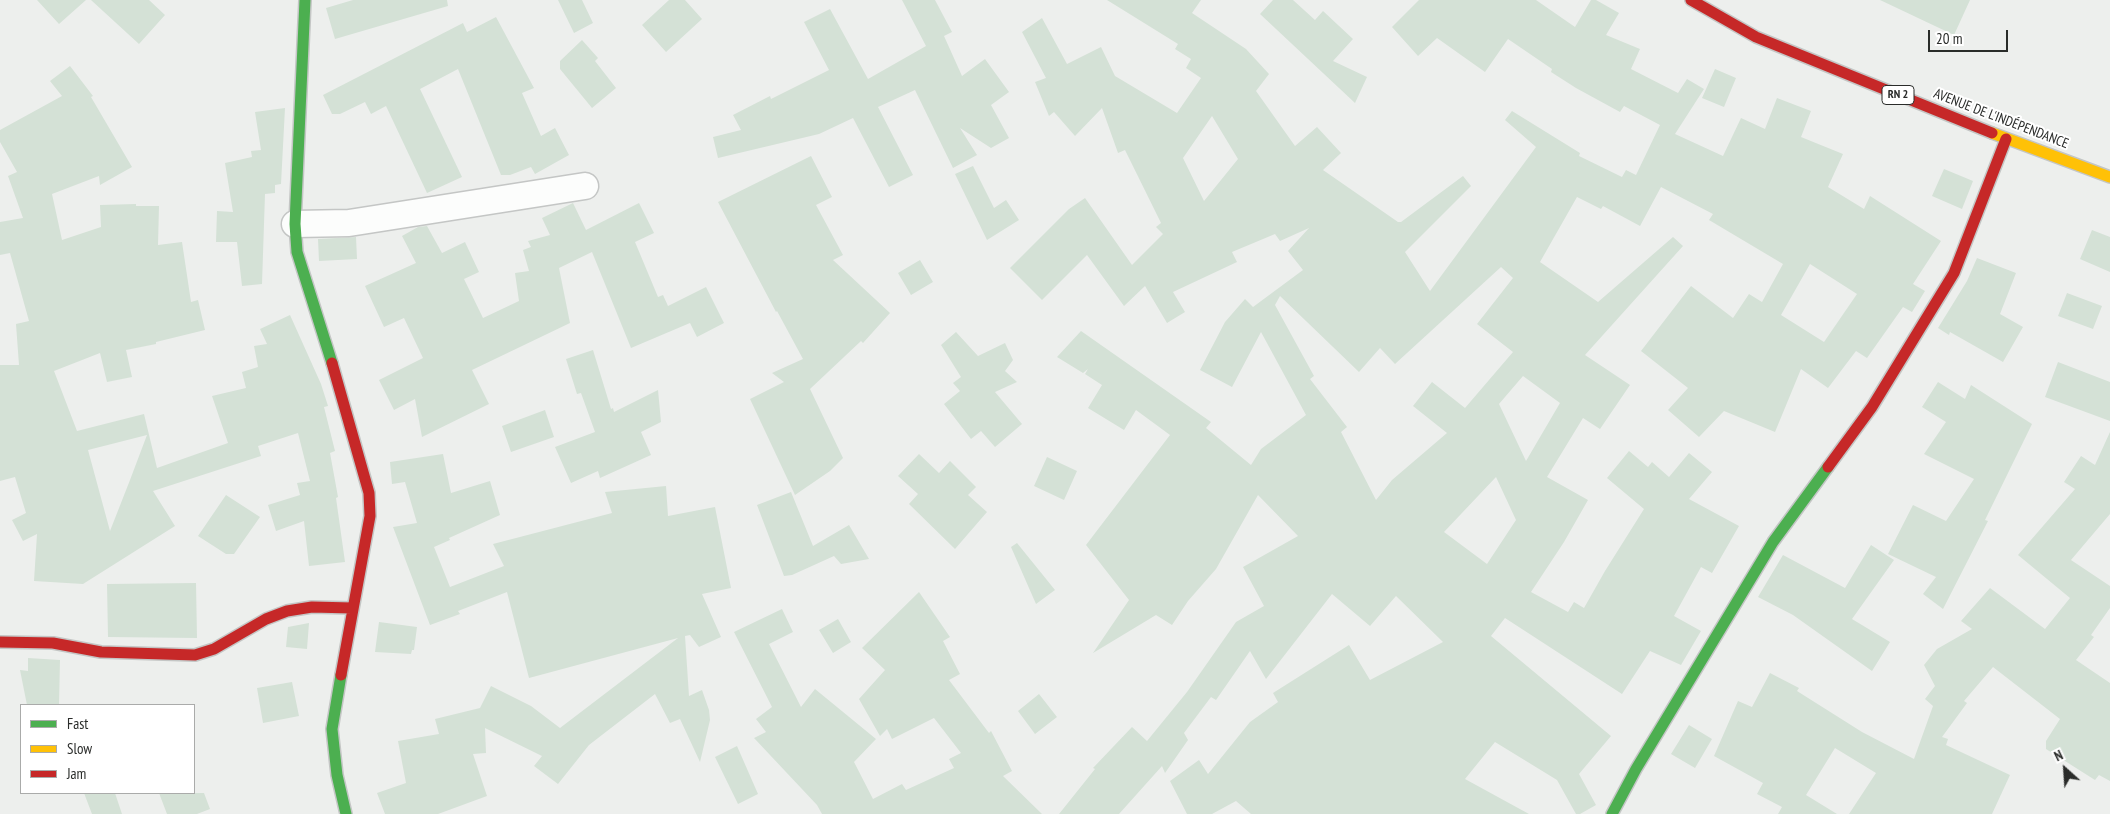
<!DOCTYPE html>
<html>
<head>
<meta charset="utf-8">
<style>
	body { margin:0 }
	#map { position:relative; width:2110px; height:814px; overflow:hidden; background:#edefed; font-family:"PT Sans Narrow",sans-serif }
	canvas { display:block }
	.legend { position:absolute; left:20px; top:704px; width:175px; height:90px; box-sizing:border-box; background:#fff; border:1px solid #aaabaa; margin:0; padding:6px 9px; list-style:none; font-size:15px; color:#2a2c2a }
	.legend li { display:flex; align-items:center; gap:10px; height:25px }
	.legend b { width:25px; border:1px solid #aaabaa }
	.north { position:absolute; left:2040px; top:744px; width:50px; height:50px; -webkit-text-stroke:4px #fff; paint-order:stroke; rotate:334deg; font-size:14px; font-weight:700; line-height:20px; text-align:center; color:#2a2c2a }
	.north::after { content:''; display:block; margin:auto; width:18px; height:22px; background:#2a2c2a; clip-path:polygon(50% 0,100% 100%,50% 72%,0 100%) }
	.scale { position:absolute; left:1928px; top:30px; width:80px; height:22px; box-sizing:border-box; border:2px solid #2a2c2a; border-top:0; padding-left:6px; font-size:15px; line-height:18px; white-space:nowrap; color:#2a2c2a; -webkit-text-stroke:4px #fff; paint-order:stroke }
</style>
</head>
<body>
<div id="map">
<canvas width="2110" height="814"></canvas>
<ul class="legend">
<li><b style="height:6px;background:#4caf50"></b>Fast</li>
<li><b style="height:6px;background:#ffc107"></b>Slow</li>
<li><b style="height:6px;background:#c62828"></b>Jam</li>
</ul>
<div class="north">N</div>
<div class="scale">20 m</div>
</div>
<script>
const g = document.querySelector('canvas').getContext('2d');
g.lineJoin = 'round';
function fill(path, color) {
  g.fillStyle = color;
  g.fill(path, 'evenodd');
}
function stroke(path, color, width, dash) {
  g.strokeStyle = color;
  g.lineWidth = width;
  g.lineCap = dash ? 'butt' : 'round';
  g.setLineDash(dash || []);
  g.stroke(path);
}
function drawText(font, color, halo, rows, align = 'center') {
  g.font = font + ' "PT Sans Narrow",sans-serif';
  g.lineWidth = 4;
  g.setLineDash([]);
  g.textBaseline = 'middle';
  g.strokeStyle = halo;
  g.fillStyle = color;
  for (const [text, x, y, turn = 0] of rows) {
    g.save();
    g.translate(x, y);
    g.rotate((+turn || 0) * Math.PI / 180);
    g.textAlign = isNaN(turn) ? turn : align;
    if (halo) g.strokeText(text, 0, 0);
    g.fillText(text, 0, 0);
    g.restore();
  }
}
fill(new Path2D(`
	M37 0H86L59 24Z
	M91 0H149L165 15 139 44Z
	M353 0H447L448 6 335 39 326 8Z
	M558 0H582L593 23 574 33Z
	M669 0H685L702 19 666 52 642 25Z
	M902 0H935L952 32 944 36 962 76 985 59 1009 92 991 105 1009 138 991 148 960 128 977 155 953 168 915 90 878 107 913 175 889 187 853 118 819 134 718 158 713 137 741 130 733 115 770 96 771 99 829 70 804 22 830 9 868 79 926 46Z
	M1107 0H1201L1192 13 1246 49 1269 74 1256 91 1295 146 1317 127 1341 153 1323 170 1398 222H1401L1463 176 1471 186 1405 252 1430 291 1536 147 1505 120 1512 111 1580 153 1579 156 1622 177 1626 170 1636 175 1660 125 1624 106 1620 112 1576 88 1551 72 1552 69 1508 39 1485 72 1437 38 1418 56 1392 27 1419 0H1536L1575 27 1591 0H1596L1619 13 1606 35 1640 49 1631 69 1678 93 1687 79 1704 89 1675 134 1723 156 1741 118 1765 129 1777 98 1811 111 1801 137 1843 154 1828 187 1864 209 1870 196 1941 241 1913 284 1925 291 1912 312 1903 307 1867 358 1856 351 1828 388 1801 369 1775 432 1724 411 1699 437 1668 410 1688 388 1641 351 1691 286 1733 318 1749 294 1762 302 1783 264 1709 220 1713 214 1661 187 1640 226 1603 206 1601 209 1577 197 1540 262 1598 302 1673 237 1683 246 1585 355 1630 385 1600 429 1583 418 1547 477 1588 500 1564 542 1531 592 1568 612 1574 602 1584 608 1605 571 1644 509 1607 478 1629 451 1648 467 1652 462 1669 477 1689 453 1712 472 1689 499 1739 526 1712 573 1701 567 1674 616 1701 631 1681 665 1650 651 1622 694 1505 618 1491 636 1611 736 1579 774 1596 805 1580 814H1576L1557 780 1495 742 1465 779 1529 814H1251L1236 801 1212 814H1187L1170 781 1199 760 1208 774 1250 722 1278 702 1273 693 1349 645 1370 680 1443 642 1396 596 1370 626 1332 594 1266 679 1250 651 1216 700 1211 697 1184 733 1188 740 1165 773 1162 766 1119 814H1059L1095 769 1093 768 1132 727 1147 741 1187 692 1236 622 1264 606 1243 567 1298 536 1258 495 1216 569 1188 601 1172 625 1156 615 1093 653 1129 600 1086 545 1170 435 1136 410 1124 430 1088 408 1102 385 1085 374 1088 369 1083 373 1057 357 1081 331 1211 422 1206 428 1251 465 1261 449 1306 415 1261 332 1232 387 1200 370 1225 322 1245 299 1253 307 1303 270 1288 251 1309 228 1280 241 1275 234 1232 252 1237 262 1173 292 1185 312 1167 323 1145 286 1124 306 1087 255 1042 300 1010 268 1069 209 1085 198 1132 265 1163 234 1156 227 1161 223 1125 150 1118 153 1102 108 1075 136 1054 112 1049 116 1035 82 1046 78 1022 32 1042 18 1067 64 1101 47 1115 76 1177 113 1201 78 1186 68 1191 59 1175 49 1178 44ZM1212 116 1238 159 1204 201 1183 158ZM1810 264 1857 294 1824 342 1781 315ZM1501 267 1513 278 1477 324 1513 352 1465 408 1432 382 1413 406 1447 433 1392 480 1376 500 1341 432 1347 427 1310 379 1314 376 1275 305 1280 296 1359 372 1380 348 1395 364ZM1523 376 1560 403 1526 461 1499 404ZM1496 477 1516 520 1487 564 1444 532Z
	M1273 0H1293L1315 20 1323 11 1353 39 1333 61 1367 77 1355 103 1260 14Z
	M1880 0H1970L1954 35Z
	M496 17 534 88 522 93 541 136 555 128 569 155 535 174 531 167 510 175H501L458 69 420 89 462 177 427 193 386 106 371 114 365 102 340 114H332L323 95 463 23 467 32Z
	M582 40 598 58 595 61 616 88 592 108 560 69V61Z
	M70 66 93 96 91 97 132 167 100 185 99 176 52 194 62 240 101 227 100 205 136 204V206H159L158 245 182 242 191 302 198 300 205 330 156 342V344L126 350 132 377 107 382 100 353 54 371 77 431 144 414 157 468 228 443 212 396 246 388 242 372 258 367 254 346 267 344 260 329 290 315 321 384 328 406 324 407 335 451 330 453 338 497 336 498 345 562 309 566 304 521 276 531 268 505 300 495 297 483 310 481 298 433 258 446 261 456 153 491 175 526 83 584 34 581 37 534 23 541 12 520 26 513 15 477 0 481V365H19L16 324 29 321 10 253 0 255V222L23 218 8 176 17 172 0 142V130L62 96 50 81ZM147 435 130 480 110 531 88 450Z
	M1715 69 1736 78 1724 107 1702 98Z
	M285 108 281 184 275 185V193L265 194 262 284 242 286 237 242H216L217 211 233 212 225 163 252 157 251 151 261 150 255 112Z
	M811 156 832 197 816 205 843 255 833 260 890 313 863 343 861 341 810 389 843 458 830 471 795 495 750 399 784 382 772 373 803 359 777 311 776 312 718 202Z
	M973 166 994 208 1006 200 1019 220 987 240 955 174Z
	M1944 169 1973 181 1962 209 1932 196Z
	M573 203 586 230 639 203 654 233 635 242 658 297 663 295 668 306 706 287 724 323 697 337 690 323 631 348 592 252 559 268 570 323 472 370 489 404 422 437 415 399 394 410 379 380 423 358 404 318 384 327 365 286 416 263 402 236 418 227 427 226 442 253 465 242 479 272 464 279 483 318 519 301 515 273 529 271 523 250 531 247 528 241 550 235 542 218Z
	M2092 230 2110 237V272L2080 259Z
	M356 237 357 259 319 261 318 239Z
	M1977 258 2016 273 2000 314 2023 327 2003 362 1950 332 1949 335 1938 328 1967 281Z
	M920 260 933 282 911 295 898 273Z
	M2067 293 2102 306 2093 329 2058 316Z
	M956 332 978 356 1005 343 1013 360 1005 371 1017 382 995 392 1022 424 995 447 981 431 971 439 944 404 960 391 953 383 961 377 941 345Z
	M593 350 611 409 613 408 614 412 658 390 661 422 641 432 651 455 600 478 598 471 571 483 555 447 595 432 581 393 577 394 566 359Z
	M2058 362 2110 382V421L2045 397Z
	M1938 382 1965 399 1971 385 2032 424 1985 520 1988 521 1943 609 1923 594 1936 577 1888 554 1913 505 1946 521 1974 479 1924 454 1946 422 1922 407Z
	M545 410 554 437 511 452 502 426Z
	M2110 432V514L2071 560 2110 586V608L2091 635 2094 637 2076 660 2110 683V781L2099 775 2095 780 2046 749V741L2060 719 1993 667 1964 701 1967 703 1942 737 1948 739 1946 745 2010 775 1992 814H1849L1876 773 1835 748 1806 795 1837 814H1778L1782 807 1757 794 1763 783 1714 756 1738 701 1752 707 1770 673 1799 688 1797 691 1862 732 1914 759 1933 706 1925 699 1935 686 1924 665 1937 649 1972 629 1961 621 1990 588 2045 629 2070 598 2018 555 2075 489 2064 482 2081 456 2095 465Z
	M443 454 451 493 490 481 500 515 449 538 450 540 434 547 450 587 504 566 493 544 612 513 605 492 666 486 668 516 715 507 731 588 702 594 721 637 699 647 690 635 685 636 689 696 702 690 709 710 710 720 700 762 680 719 670 723 655 694 589 745 558 784 534 766 542 756 485 728 486 753 473 754 487 796 438 814H385L377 793 406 783 398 741 439 734 435 719 480 708 491 686 531 706 560 728 678 638 529 678 507 592 458 611 460 614 430 625 393 527 417 523 405 482 392 484 390 462Z
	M919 454 939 473 950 461 976 487 968 495 987 512 955 549 909 504 918 494 898 476Z
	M1047 457 1077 471 1064 500 1034 486Z
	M791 492 813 546 849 525 869 559 841 564 834 556 792 575 784 576 757 505Z
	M226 495 260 517 234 554H226L198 536Z
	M1017 543 1055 590 1036 604 1011 547Z
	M1871 545 1894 560 1852 619 1890 642 1872 671 1793 615 1758 597 1783 555 1845 588Z
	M196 583 197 638 108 637 107 584Z
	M919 592 950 637 943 641 960 674 949 680 989 733 991 731 1012 771 1003 776 1042 814H822L817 805 754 738 766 732 756 719 772 707 734 632 782 609 793 632 769 644 801 707 815 689 876 739 854 762 873 799 902 784 906 790 954 768 949 759 961 753 934 718 892 739 887 729 880 736 859 699 885 670 862 648Z
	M838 619 851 642 833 653 819 630Z
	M379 622 417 627 414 650H412L411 654 375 652Z
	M309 623 307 649 286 647 288 627Z
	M28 658 60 660 59 705H27L20 670 28 671Z
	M292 682 299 716 263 723 257 688Z
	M1039 694 1057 717 1035 734 1018 711Z
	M1689 725 1712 739 1695 768 1671 754Z
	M737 746 758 794 738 804 715 757Z
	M84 793H115L122 814H92Z
	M159 793H204L210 809 197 814H167Z`), '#d4e1d6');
const street = new Path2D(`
	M295 224 349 223 585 186`);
const fast = new Path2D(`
	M305 0 295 224 297 252 332 363
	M341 675 332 729 337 775 346 814
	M1612 814 1636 769 1773 542 1828 467`);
const slow = new Path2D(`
	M1992 133 2110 177`);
const jam = new Path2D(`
	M1691 0 1756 37 1992 133
	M332 363 369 493 370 516 341 675
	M1828 467 1872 407 1954 273 2006 139
	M0 642 53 643 101 652 195 655 214 649 266 619 287 611 312 607 352 608`);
stroke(street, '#c4c6c5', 29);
stroke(fast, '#c4c6c5', 14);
stroke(slow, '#c4c6c5', 14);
stroke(jam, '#c4c6c5', 14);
stroke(street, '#fcfdfc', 26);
stroke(fast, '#4caf50', 11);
stroke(slow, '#ffc107', 11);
stroke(jam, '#c62828', 11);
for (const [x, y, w] of [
	[1898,95,32]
]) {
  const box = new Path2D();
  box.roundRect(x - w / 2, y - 9.5, w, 19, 4);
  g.fillStyle = '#fff';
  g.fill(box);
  stroke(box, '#2a2c2a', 1);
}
drawText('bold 12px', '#2a2c2a', null, [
	["RN 2",1898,95]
]);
drawText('14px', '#2a2c2a', '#fff', [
	["AVENUE DE L'INDÉPENDANCE",2001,119,21]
]);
</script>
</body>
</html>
